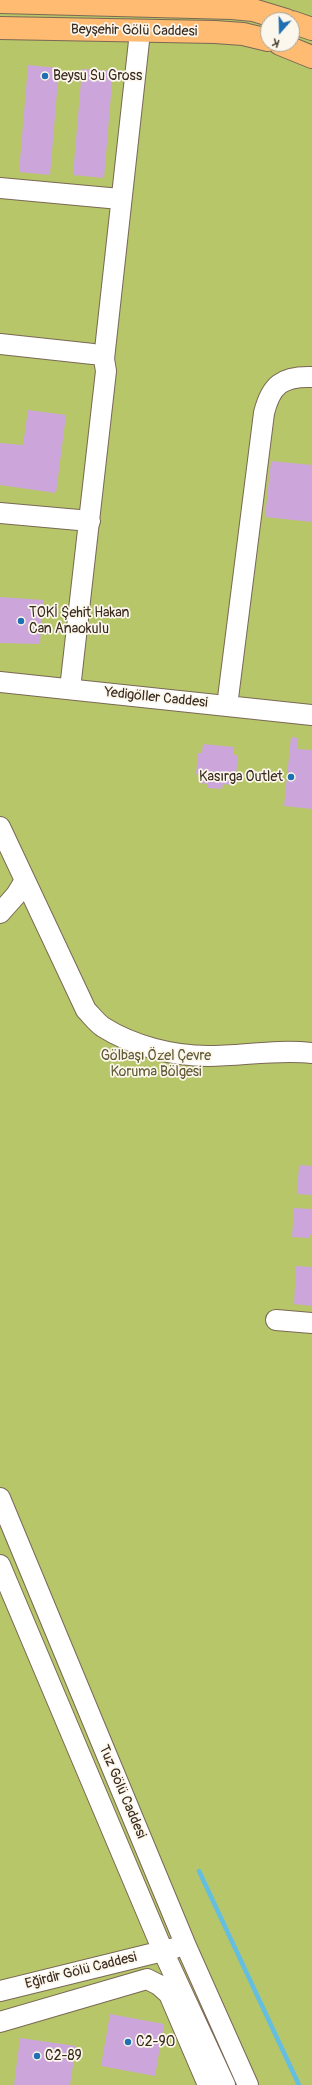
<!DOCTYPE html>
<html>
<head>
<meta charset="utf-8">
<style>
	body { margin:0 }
	#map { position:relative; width:312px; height:2085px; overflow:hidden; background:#efdcbb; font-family:Pangolin,sans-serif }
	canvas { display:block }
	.north { position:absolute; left:260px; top:12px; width:40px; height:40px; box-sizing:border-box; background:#fbf7ec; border:1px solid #aea59a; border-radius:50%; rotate:200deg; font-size:11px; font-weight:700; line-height:16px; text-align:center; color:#3b2a1e }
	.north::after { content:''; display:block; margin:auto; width:14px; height:18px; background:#1f6fb2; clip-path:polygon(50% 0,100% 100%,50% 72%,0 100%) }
</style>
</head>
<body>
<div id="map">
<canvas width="312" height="2085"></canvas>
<div class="north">K</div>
</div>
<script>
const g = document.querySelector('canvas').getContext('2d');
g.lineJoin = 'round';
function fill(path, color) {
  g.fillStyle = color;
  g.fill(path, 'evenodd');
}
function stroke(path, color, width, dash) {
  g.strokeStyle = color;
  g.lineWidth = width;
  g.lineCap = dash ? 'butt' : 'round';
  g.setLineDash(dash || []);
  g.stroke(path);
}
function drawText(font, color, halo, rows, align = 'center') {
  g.font = font + ' Pangolin,sans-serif';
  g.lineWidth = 3.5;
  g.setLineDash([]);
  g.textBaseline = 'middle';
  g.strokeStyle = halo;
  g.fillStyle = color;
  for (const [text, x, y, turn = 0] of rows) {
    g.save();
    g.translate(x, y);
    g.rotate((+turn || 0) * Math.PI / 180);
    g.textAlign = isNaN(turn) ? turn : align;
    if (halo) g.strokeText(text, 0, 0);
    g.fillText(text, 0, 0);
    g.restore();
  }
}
fill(new Path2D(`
	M0 0H312V2085H0ZM268 20H292V44H268Z`), '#b6c668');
stroke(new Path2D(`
	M199 1871 299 2085`), '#64bee1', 4.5);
fill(new Path2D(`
	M28 65 59 68 50 175 19 172Z
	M82 69 113 71 104 178 73 175Z
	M28 410 66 415 56 493 0 485V443L23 445Z
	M271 461 312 465V522L265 517Z
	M0 597 43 600 40 644 0 643Z
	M291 737 298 738 297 749 312 750V809L284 806Z
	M203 744 234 747V755H238L236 776H232L231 785 223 784 222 789 208 788V784L199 783 200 775 196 774 198 753H202Z
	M299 1165 312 1166V1195L297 1194Z
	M294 1208 312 1209V1235H309V1238L292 1237Z
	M296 1266 312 1267V1306L294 1304Z
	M110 2014 164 2024 155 2076 101 2066Z
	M20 2038 76 2046 70 2085H14Z`), '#cca6db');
const minor = new Path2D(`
	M0 188 120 199
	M0 344 93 354 99 355 104 359
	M0 513 90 521
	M0 682 312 715
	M70 689 106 371 104 359 140 32
	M227 706 264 413C271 385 282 376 312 377
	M0 827 86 1010C91 1015 97 1023 103 1027 133 1046 173 1056 208 1056 243 1056 276 1049 312 1053
	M0 913 16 895 24 882
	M276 1320 312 1323
	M0 1498 186 1946 248 2085
	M0 1565 163 1951 225 2085
	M0 1991 175 1948
	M0 2022 147 1979 159 1985 169 1994 208 2085`);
const major = new Path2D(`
	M0 2 232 8 253 10 286 20
	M292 22 312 29
	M0 28 215 32 243 34 268 40
	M280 44 312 57`);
stroke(minor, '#7a6855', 22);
stroke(major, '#7a6855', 24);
stroke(minor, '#fff', 20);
stroke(major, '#febb71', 22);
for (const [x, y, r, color] of [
	[45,76,4,"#1f6fb2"],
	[21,621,4,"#1f6fb2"],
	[291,777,4,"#1f6fb2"],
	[128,2042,4,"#1f6fb2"],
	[37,2056,4,"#1f6fb2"]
]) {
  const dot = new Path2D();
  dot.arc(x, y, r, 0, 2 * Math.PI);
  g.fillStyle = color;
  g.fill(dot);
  stroke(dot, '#fbf7ec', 1.5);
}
drawText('14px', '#3b2a1e', '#fbf7ec', [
	["Beyşehir Gölü Caddesi",134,31,1],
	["Yedigöller Caddesi",156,698,6],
	["Tuz Gölü Caddesi",122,1792,67],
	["Eğirdir Gölü Caddesi",81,1971,-14]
]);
drawText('14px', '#3b2a1e', '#fbf7ec', [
	["Beysu Su Gross",53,76],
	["TOKİ Şehit Hakan",29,613],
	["Can Anaokulu",29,629],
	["Kasırga Outlet",283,777,"right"],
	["C2-90",136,2042],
	["C2-89",45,2056]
], 'left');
drawText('14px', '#605934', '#fbf7ec', [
	["Gölbaşı Özel Çevre",156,1056],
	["Koruma Bölgesi",156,1072]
]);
</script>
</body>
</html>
